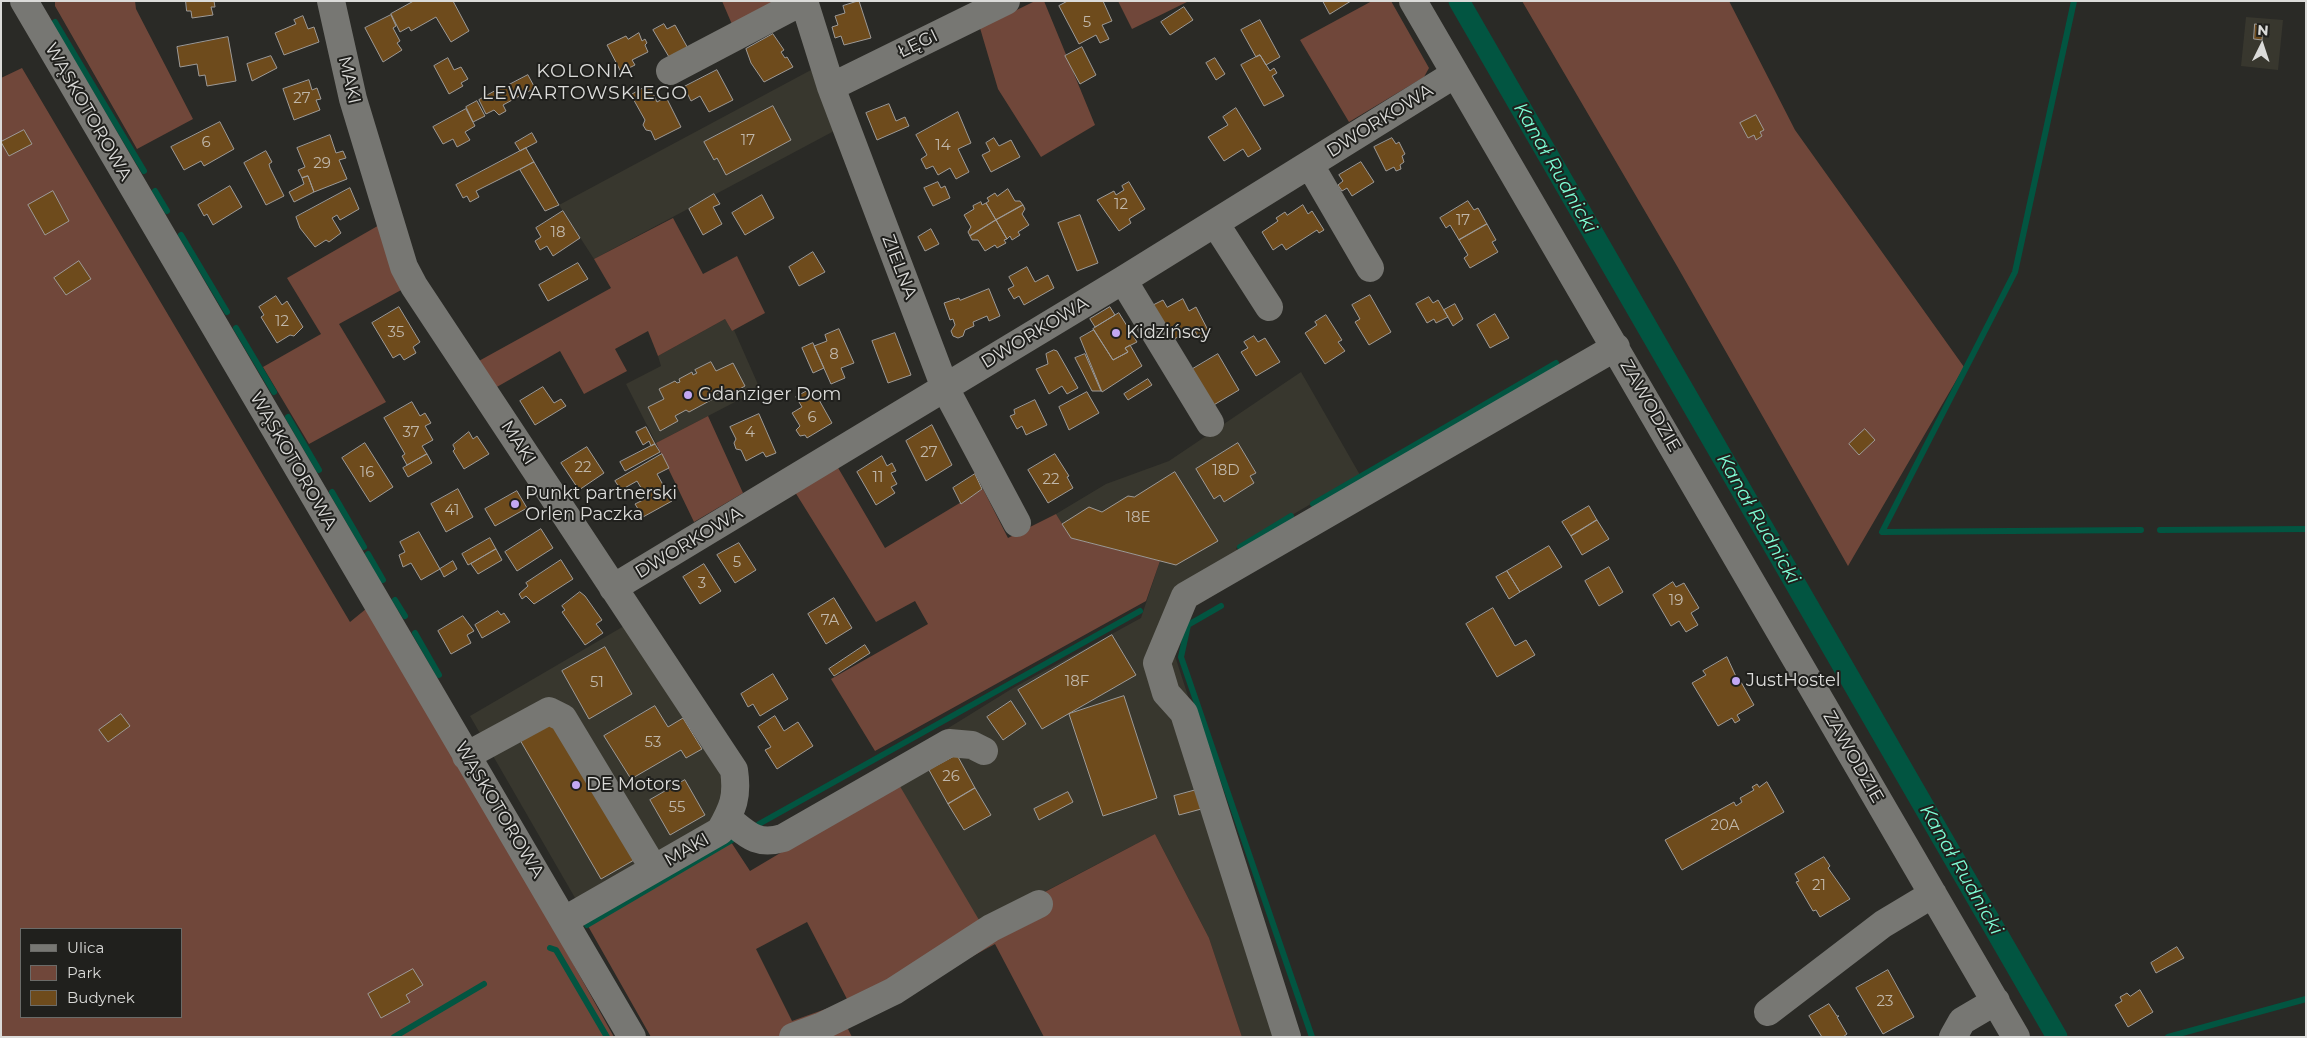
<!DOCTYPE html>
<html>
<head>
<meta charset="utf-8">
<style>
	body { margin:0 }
	#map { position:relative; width:2307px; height:1038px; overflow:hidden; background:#2a2a26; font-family:Montserrat,sans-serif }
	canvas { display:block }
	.frame { position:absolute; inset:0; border:2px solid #dbdbd9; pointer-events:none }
	.legend { position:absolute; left:20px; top:928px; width:162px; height:90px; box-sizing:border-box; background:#20201d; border:1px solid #6b6b68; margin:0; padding:6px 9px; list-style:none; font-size:15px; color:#dbdbd9 }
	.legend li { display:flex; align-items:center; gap:10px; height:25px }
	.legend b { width:25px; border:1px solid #6b6b68 }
	.north { position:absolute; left:2237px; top:20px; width:50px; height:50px; -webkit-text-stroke:4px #20201d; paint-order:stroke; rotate:4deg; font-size:14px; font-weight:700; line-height:20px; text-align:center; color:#dbdbd9 }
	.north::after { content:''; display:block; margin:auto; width:18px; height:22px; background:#dbdbd9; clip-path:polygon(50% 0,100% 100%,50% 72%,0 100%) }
</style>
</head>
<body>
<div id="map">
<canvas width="2307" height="1038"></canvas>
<div class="frame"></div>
<ul class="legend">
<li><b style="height:6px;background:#777773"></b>Ulica</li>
<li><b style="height:14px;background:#70473a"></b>Park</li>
<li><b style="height:14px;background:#6e4b1c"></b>Budynek</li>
</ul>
<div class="north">N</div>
</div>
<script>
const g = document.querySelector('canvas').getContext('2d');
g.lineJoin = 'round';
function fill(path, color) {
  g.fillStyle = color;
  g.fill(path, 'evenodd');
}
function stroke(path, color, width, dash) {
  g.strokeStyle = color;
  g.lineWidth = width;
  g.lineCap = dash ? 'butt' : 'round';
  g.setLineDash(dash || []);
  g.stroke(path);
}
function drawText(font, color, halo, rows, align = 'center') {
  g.font = font + ' Montserrat,sans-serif';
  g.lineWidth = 4;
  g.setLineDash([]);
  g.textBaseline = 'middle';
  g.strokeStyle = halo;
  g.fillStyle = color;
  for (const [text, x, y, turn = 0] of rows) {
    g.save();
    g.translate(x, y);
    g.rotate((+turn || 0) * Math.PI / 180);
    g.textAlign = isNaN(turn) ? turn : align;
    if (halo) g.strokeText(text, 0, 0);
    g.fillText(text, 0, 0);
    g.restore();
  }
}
fill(new Path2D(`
	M2246 17 2283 20 2278 70 2241 66Z
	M811 70 834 131 594 259 559 205Z
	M725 319 732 331 734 330 760 389 656 443 626 384 661 366 658 356Z
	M1301 372 1360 475 1236 548 1250 573 1193 608 1175 656 1299 1037H1242L1209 938 1155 834 981 925 887 766 1013 688 1141 618 1160 561 1071 538 1056 514 1106 484 1169 461Z
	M624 626 717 762 722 781 723 813 578 903 470 716Z`), '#38372e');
fill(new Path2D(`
	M55 1H135L136 9 193 119 137 149 55 6Z
	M722 1H781L734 29Z
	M1035 1H1044L1095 125 1041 157 998 89 980 28Z
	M1118 1H1189L1132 29Z
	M1372 1H1391L1429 68 1424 77 1349 122 1300 40Z
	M1522 1H1729L1795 130 1964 367 1848 566 1677 266Z
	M22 68 350 622 372 604 614 1037H1V78ZM21 929H181V1017H21Z
	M673 218 703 274 737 256 765 313 732 331 725 319 658 356 648 331 615 349 627 371 584 394 560 351 495 388 477 362 611 288 594 259Z
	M381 224 403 289 339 324 386 402 309 444 263 367 321 334 287 278Z
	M708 416 743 493 694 522 656 443Z
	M837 466 885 548 983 489 1008 538 1056 514 1071 538 1160 561 1146 601 875 751 831 679 928 624 915 601 876 622 795 492Z
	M898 783 982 925 1155 834 1209 938 1242 1037H1044L995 944 846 1025 852 1037H651L588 926 731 842 750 871ZM807 922 848 1001 792 1021 756 949Z`), '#70473a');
stroke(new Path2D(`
	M2074 1 2015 272 1882 532 2141 530
	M55 22 144 171
	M155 191 167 211
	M181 235 227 312
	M236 328 274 392
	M288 417 319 470
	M332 492 364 547
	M1313 504 1556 363
	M2160 530 2306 529
	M1240 547 1291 516
	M368 554 383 580
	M395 600 405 616
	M1221 606 1188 625 1181 657 1312 1037
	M415 633 439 675
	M759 824 1140 611
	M587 925 732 840
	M550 948 556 950 607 1037
	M394 1037 484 984
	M2168 1037 2306 999`), '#025541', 6);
stroke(new Path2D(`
	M1459 1 2057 1037`), '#025541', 21);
const building = new Path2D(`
	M186 1H214L215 7H211L213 15 192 18 191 11H187Z
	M414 1H453L469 31 451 42 436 17 411 31 409 27 400 32 391 14Z
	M859 1 871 38 844 45 841 36 835 38 832 27 838 25 835 16 845 13 843 6Z
	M1068 1H1103L1112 21 1102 25 1109 39 1100 43 1096 35 1079 44 1059 6Z
	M1323 1H1351L1330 14Z
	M1184 7 1193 20 1170 35 1161 22Z
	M391 15 396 26 393 28 400 41 397 43 402 50 383 62 365 28Z
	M303 16 308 29 314 27 319 42 284 55 275 33 296 24 294 20Z
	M1260 20 1280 57 1266 65 1260 55 1256 57 1241 30Z
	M664 24 667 29 675 25 690 52 672 62 653 30Z
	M2255 24 2263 25 2262 40 2254 39Z
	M639 33 642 41 645 39 647 43 645 45 648 52 632 60 635 65 621 72 607 45 626 36 628 39Z
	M773 34 784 50 781 52 785 58 787 57 793 67 764 82 751 63 746 49Z
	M228 37 236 81 207 86 205 75 199 76 197 64 180 67 177 47Z
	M1082 47 1096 75 1080 84 1065 56Z
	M1260 55 1270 71 1274 68 1277 73 1272 76 1284 96 1264 106 1241 65Z
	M271 56 277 68 252 81 247 64Z
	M448 58 454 70 461 67 468 79 461 83 463 86 449 94 434 66Z
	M1215 58 1225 74 1216 80 1206 63Z
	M717 70 733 100 709 112 700 96 691 101 684 87Z
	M528 75 535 88 514 99 507 86Z
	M309 80 312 90 317 88 321 99 316 100 320 110 294 120 283 89Z
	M506 85 514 99 503 105 506 111 499 115 494 110 486 114 479 100Z
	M649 85 657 102 666 97 681 127 655 140 651 131 646 130 643 125 645 120 631 95Z
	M477 101 485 116 473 122 466 107Z
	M889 104 896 121 905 117 909 126 877 140 866 113Z
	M773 106 791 140 726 175 717 158 714 160 704 142Z
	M1236 108 1261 149 1248 157 1243 149 1224 161 1208 137 1228 125 1223 117Z
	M466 109 475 126 465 132 470 140 457 147 453 139 443 144 433 127Z
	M958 112 971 143 958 149 969 172 956 179 950 168 938 175 933 166 926 169 921 159 927 155 916 135Z
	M1756 115 1764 130 1760 132 1762 136 1756 140 1754 135 1748 138 1740 123Z
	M220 122 234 149 204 166 201 161 184 170 171 147Z
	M24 130 32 144 9 156 1 142Z
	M532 133 537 142 520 151 515 143Z
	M330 135 336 153 343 151 346 158 339 160 347 179 314 192 308 176 302 178 298 170 305 167 297 148Z
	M994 138 999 146 1011 140 1020 157 991 172 982 155 990 151 986 143Z
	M1392 138 1396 144 1399 142 1405 154 1402 156 1404 162 1400 165 1401 169 1396 171 1394 167 1386 171 1374 147Z
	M526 148 534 162 476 191 479 197 470 202 467 196 463 198 456 185Z
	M266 151 272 162 269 164 270 168 284 196 266 205 244 163Z
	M534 162 559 205 545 211 520 170Z
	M1361 162 1374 182 1352 196 1347 188 1342 191 1338 185 1343 181 1339 175Z
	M308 176 314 192 294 202 289 192 304 184 302 178Z
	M938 182 941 188 945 186 950 198 933 206 924 188Z
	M1129 182 1145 209 1129 219 1131 223 1119 231 1097 200 1114 191 1116 195 1124 190 1122 186Z
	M230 186 242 207 213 225 207 214 204 216 198 205Z
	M350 188 359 209 340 220 337 215 332 218 341 233 329 242 326 240 315 247 300 228 296 217Z
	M1008 189 1015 201H1020L1023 205 996 220 986 203 989 201 987 198 995 193 997 196Z
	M53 191 69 221 45 235 28 205Z
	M714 194 720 204 713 207 722 224 703 235 689 209Z
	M762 195 774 218 745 235 732 213Z
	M1468 201 1474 210 1478 208 1487 224 1459 240 1450 225 1446 228 1440 218Z
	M981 202 982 205 986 203 996 220 970 236 968 232 971 227 964 215 974 209 973 206Z
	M1023 205 1025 209 1022 214 1029 225 1018 232 1020 235 1012 240 1010 236 1007 239 996 220Z
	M1303 205 1308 214 1312 211 1324 230 1319 233 1317 230 1286 250 1282 244 1273 250 1262 232 1278 221 1276 218 1285 212 1287 215Z
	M563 211 580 238 553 256 547 246 540 250 535 241 541 237 536 228Z
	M1080 215 1098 263 1077 271 1058 223Z
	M996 220 1007 239 1004 240 1006 243 997 248 995 245 985 251 978 240H972L970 236Z
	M1487 224 1496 240 1492 242 1498 252 1470 268 1464 258 1468 255 1459 240Z
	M931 229 939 244 925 251 918 237Z
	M813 252 825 272 799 286 789 267Z
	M79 261 91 279 66 295 54 278Z
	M578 263 588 279 548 301 539 285Z
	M1027 267 1035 282 1048 275 1054 288 1024 305 1019 296 1014 299 1008 289 1014 286 1009 277Z
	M989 289 1000 316 989 321 987 316 973 322 974 326 965 330 963 336 958 338 953 336 951 331 955 325 953 319 950 320 944 303 959 298 960 300Z
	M1370 295 1391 332 1369 345 1355 322 1360 319 1352 305Z
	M276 296 282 305 287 301 303 327 294 336 290 335 277 343 261 317 264 315 259 307Z
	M1429 297 1433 303 1438 300 1448 317 1436 323 1434 319 1427 323 1416 304Z
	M1183 299 1189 311 1196 307 1210 334 1199 339 1194 329 1174 339 1151 306 1163 300 1167 307Z
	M1455 304 1463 319 1453 326 1444 310Z
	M399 307 420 342 413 347 416 353 404 360 400 354 393 358 372 323Z
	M1110 307 1115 315 1095 327 1090 319Z
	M1119 313 1137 342 1125 348 1128 352 1113 360 1093 329Z
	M1495 314 1509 338 1490 348 1477 325Z
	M1326 315 1342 340 1338 342 1345 351 1325 364 1305 333 1317 325 1315 322Z
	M839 329 854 363 841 368 845 378 831 384 814 346 827 341 825 335Z
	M1094 330 1113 360 1128 352 1125 348 1130 345 1142 366 1102 392 1080 338Z
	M895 333 911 375 888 383 872 341Z
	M1254 336 1258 342 1265 338 1280 362 1256 376 1241 352 1248 348 1244 342Z
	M813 343 824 368 813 373 802 348Z
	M1054 350 1057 351 1078 388 1067 394 1062 386 1049 394 1036 369 1048 364 1046 354Z
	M1085 354 1101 391H1092L1075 358Z
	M1218 354 1239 390 1212 406 1191 370Z
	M711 362 716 371 733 363 745 386 727 396 724 390 713 396V399L689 412 686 410 675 416 678 421 660 431 648 407 664 399 659 389 675 381 677 383 680 382 679 379 692 372 693 375 697 373 695 370Z
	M1148 379 1152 385 1128 400 1124 394Z
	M543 387 554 403 561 399 566 406 535 425 520 401Z
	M809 390 815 400 818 398 832 423 807 438 805 435 800 436 796 430 800 426 792 413 802 407 796 397Z
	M1087 392 1099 413 1069 430 1059 407Z
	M1035 400 1047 425 1026 435 1022 426 1017 429 1010 416 1015 414 1014 410Z
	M412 402 420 416 425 413 431 423 425 426 433 440 422 446 427 454 407 465 402 456 405 454 384 418Z
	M759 414 776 453 766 457 763 452 746 461 741 450 736 449 734 443 736 439 730 427Z
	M932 425 952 465 926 481 906 441Z
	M646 427 655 444 651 446 649 441 643 445 636 432Z
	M1865 429 1875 440 1859 455 1849 444Z
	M469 432 473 439 477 436 489 454 464 469 453 451 455 449 453 445Z
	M365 443 393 487 370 502 342 458Z
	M1238 443 1256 473 1250 476 1254 483 1224 502 1220 495 1214 499 1196 469Z
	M655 444 660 452 625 471 620 462Z
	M587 447 604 473 579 490 561 463Z
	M427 454 432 463 408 477 403 468Z
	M662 454 669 468 657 474 672 501 643 517 635 504 647 498 637 481 621 490 615 481Z
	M1055 454 1069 476 1067 477 1073 488 1048 503 1028 470Z
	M882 456 887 466 892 463 896 471 891 473 897 484 891 487 895 493 876 505 857 472Z
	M1175 472 1218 541 1176 565 1071 538 1062 524 1089 507 1102 512 1128 496 1134 497Z
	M975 474 982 489 961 504 953 488Z
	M458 489 473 517 446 532 431 504Z
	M517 491 527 508 495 526 485 509Z
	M1589 506 1597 520 1571 536 1562 522Z
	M1597 520 1609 539 1582 555 1571 536Z
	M541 529 553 548 517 571 505 552Z
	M419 532 440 569 421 580 411 563 403 567 399 555 405 552 400 542Z
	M490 538 496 549 468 565 462 554Z
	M739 543 756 570 735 583 717 555Z
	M1549 546 1562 567 1520 592 1507 571Z
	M496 549 502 560 478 574 471 564Z
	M561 560 573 579 534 604 526 596 522 599 519 594 528 586 526 583Z
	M453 561 457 569 444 577 440 569Z
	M704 564 721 591 700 604 683 577Z
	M1609 567 1623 592 1599 606 1585 581Z
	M1507 571 1520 592 1509 599 1496 577Z
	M1673 582 1676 587 1684 583 1699 608 1691 613 1698 625 1686 632 1679 621 1671 626 1653 595Z
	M580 592 585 596 602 620 596 624 603 633 585 645 562 612 565 610 562 606Z
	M834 598 852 628 826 644 808 614Z
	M1493 608 1515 646 1526 640 1535 655 1497 677 1466 624Z
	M498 611 501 615 504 613 510 622 482 638 475 625Z
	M463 616 474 631 467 635 471 643 451 654 438 631Z
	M1112 635 1136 675 1042 729 1018 690Z
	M865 645 870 653 834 676 829 669Z
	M605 647 632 694 589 719 562 671Z
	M1727 657 1739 683 1741 682 1754 705 1737 715 1740 720 1735 723 1732 718 1718 726 1692 683 1706 675 1703 671Z
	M773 674 788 699 760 716 753 704 748 707 741 694Z
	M1124 696 1157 798 1103 816 1069 714Z
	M1011 701 1026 724 1003 740 987 717Z
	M655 706 668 727 683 718 702 749 686 758 681 750 631 779 604 736Z
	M121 714 130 726 108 742 99 730Z
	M775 716 784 731 798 722 813 746 777 769 765 750 771 747 758 727Z
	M553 721 634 860 601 879 520 740Z
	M957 755 975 788 948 804 929 770Z
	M685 780 705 815 670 835 650 800Z
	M1767 782 1784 812 1682 870 1665 840 1734 802 1736 806 1742 802 1740 798 1754 790 1752 787 1757 784 1759 787Z
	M975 788 991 815 964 830 948 804Z
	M1200 789 1205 808 1179 815 1174 796Z
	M1068 792 1073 802 1039 820 1034 809Z
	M1824 857 1830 866 1828 868 1850 899 1820 917 1816 910 1813 911 1796 882 1799 881 1795 874Z
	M2177 947 2184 958 2156 973 2151 963Z
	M413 969 423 985 406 995 410 1002 381 1018 368 994Z
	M1888 970 1914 1017 1883 1034 1856 988Z
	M2140 990 2153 1012 2128 1027 2115 1005 2122 1001 2120 997 2127 993 2130 996Z
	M1829 1004 1837 1016H1839L1837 1017 1847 1034 1843 1037H1822L1809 1016Z`);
fill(building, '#6e4b1c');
stroke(building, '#9d9a97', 1);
stroke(new Path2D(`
	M24 1 632 1037
	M331 1 353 99 404 267 414 286 734 770C738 797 733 808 720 831L565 920
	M804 1 831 87 945 388 1017 523
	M1413 1 2016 1037
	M670 71 803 1
	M831 87 1006 1
	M1310 165 1370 268
	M1215 223 1269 307
	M1123 280 1210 423
	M613 588 1123 280 1455 74
	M466 756 549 711 563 718 654 869
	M727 818C747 834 756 846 783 838L949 743 972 745 984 751
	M1768 1012 1883 924 1933 894
	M793 1037 820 1027 894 991 991 928 1039 904
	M1287 1037 1184 713 1166 693 1157 663 1185 596 1616 347
	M1953 1037 1962 1021 1996 1001`), '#777773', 28);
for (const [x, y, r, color] of [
	[1116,333,5,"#c2a8f3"],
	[688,395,5,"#c2a8f3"],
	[515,504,5,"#c2a8f3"],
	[1736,681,5,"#c2a8f3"],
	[576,785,5,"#c2a8f3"]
]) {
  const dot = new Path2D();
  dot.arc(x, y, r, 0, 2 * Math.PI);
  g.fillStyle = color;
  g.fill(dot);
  stroke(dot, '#20201d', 2);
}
drawText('15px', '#c0b7aa', null, [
	["5",1087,23],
	["27",302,99],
	["17",748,141],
	["6",206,143],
	["14",943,146],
	["29",322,164],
	["12",1121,205],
	["17",1463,221],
	["18",558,233],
	["12",282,322],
	["35",396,333],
	["8",834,355],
	["6",812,418],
	["37",411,433],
	["4",750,433],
	["27",929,453],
	["22",583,468],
	["18D",1226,471],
	["16",367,473],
	["11",878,478],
	["22",1051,480],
	["41",452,511],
	["18E",1138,518],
	["5",737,563],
	["3",702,584],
	["19",1676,601],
	["7A",830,621],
	["18F",1077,682],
	["51",597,683],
	["53",653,743],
	["26",951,777],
	["55",677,808],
	["20A",1725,826],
	["21",1819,886],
	["23",1885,1002]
]);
drawText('18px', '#dbdbd9', '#20201d', [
	["ŁĘGI",918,44,-26],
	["MAKI",349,80,77],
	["WĄSKOTOROWA",88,112,60],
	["DWORKOWA",1380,121,-32],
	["ZIELNA",899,267,69],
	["DWORKOWA",1035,333,-31],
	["ZAWODZIE",1650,406,60],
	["MAKI",518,443,57],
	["WĄSKOTOROWA",293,461,60],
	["DWORKOWA",689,543,-31],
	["ZAWODZIE",1853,757,60],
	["WĄSKOTOROWA",499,810,59],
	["MAKI",687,850,-30]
]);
drawText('18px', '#dbdbd9', '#20201d', [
	["Kidzińscy",1126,333],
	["Gdanziger Dom",698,395],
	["Punkt partnerski",525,494],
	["Orlen Paczka",525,515],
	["JustHostel",1746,681],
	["DE Motors",586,785]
], 'left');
g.letterSpacing = '1px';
drawText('19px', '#dbdbd9', '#20201d', [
	["KOLONIA",585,71],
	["LEWARTOWSKIEGO",585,93]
]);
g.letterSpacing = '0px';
drawText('italic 19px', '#7ffdd5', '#20201d', [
	["Kanał Rudnicki",1555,168,60],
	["Kanał Rudnicki",1758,519,60],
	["Kanał Rudnicki",1961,870,60]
]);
</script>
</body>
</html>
